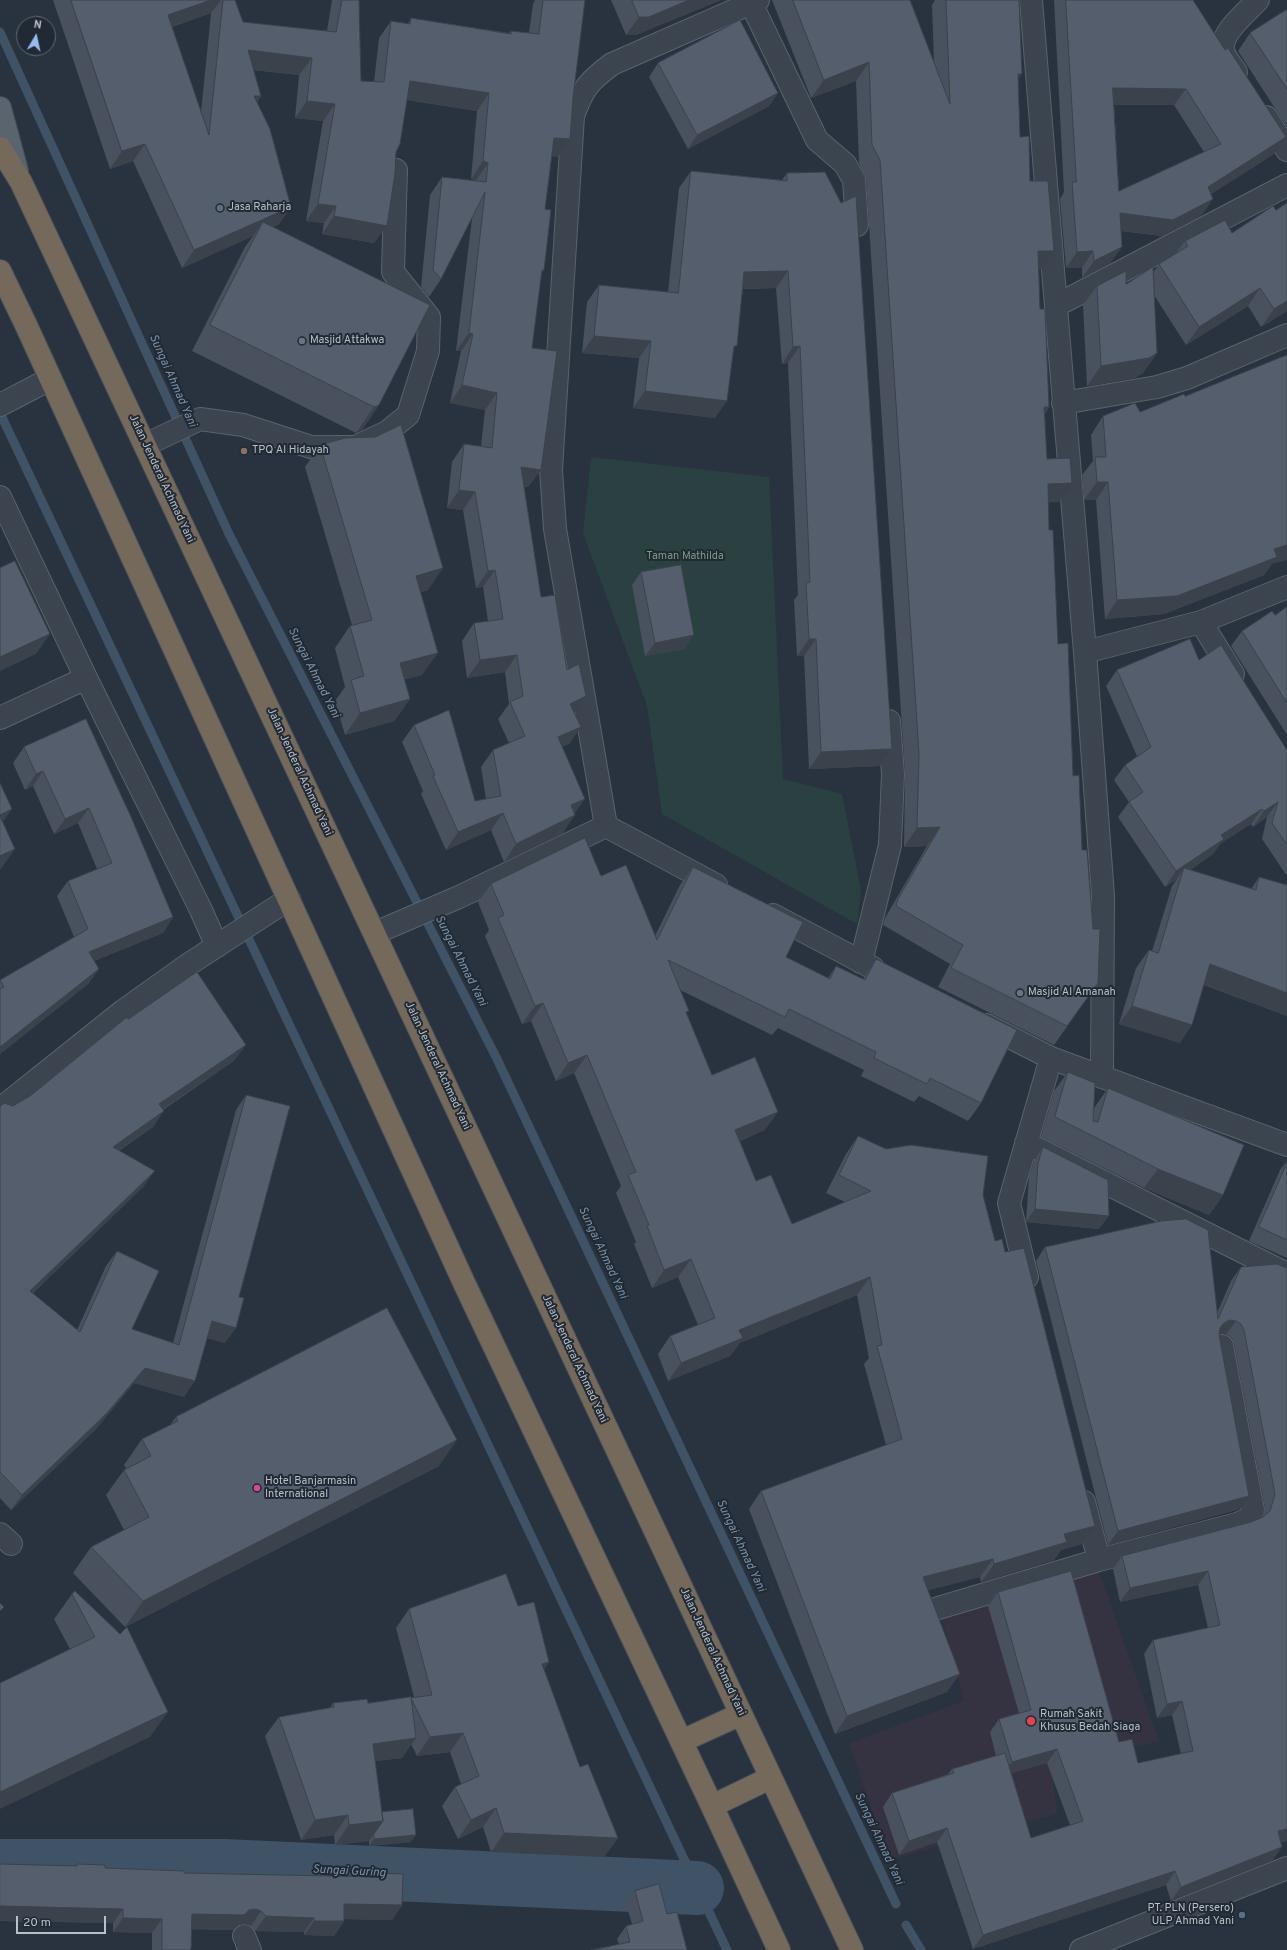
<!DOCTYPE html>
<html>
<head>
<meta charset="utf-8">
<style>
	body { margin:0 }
	#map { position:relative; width:1287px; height:1950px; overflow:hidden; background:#28333f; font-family:Overpass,sans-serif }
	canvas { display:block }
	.north { position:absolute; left:16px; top:16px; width:40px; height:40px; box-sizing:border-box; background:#212a34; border:1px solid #5e6670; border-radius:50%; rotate:9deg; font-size:11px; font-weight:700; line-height:16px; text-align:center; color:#b9c0c9 }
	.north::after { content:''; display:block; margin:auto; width:14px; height:18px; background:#97bdf0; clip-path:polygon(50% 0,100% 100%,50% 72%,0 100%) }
	.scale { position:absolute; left:16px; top:1916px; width:90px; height:18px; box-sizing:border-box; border:2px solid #b9c0c9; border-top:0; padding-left:5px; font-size:12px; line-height:14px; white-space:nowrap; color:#b9c0c9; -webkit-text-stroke:3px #212a34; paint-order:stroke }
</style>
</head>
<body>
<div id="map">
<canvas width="1287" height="1950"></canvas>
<div class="north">N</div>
<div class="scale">20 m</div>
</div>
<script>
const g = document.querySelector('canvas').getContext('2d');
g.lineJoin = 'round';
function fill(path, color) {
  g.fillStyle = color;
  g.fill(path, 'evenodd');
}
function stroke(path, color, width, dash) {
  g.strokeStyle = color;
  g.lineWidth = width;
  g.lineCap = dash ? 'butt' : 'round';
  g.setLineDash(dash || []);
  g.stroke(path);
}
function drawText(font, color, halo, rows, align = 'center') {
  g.font = font + ' Overpass,sans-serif';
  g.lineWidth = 4;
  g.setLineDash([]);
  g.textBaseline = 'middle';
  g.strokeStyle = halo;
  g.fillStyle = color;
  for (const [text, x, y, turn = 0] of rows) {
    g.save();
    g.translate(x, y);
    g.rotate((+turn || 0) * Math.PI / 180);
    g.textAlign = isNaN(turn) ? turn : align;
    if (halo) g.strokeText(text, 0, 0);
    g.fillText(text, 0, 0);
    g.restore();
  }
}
fill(new Path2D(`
	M1096 1563 1159 1741 1052 1768 1057 1814 889 1860 849 1743 964 1701 941 1614Z`), '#353341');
fill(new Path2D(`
	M591 457 769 477 783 779 842 794 861 890 857 924 662 814 647 706 583 533Z`), '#2b4041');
stroke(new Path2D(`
	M0 32 229 534 497 1059 896 1904
	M0 413 727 1950
	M906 1925 921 1950`), '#405266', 9);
stroke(new Path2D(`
	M0 1866H224L697 1888`), '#405266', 54);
const minor = new Path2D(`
	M1031 0C1050 217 1065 435 1085 652
	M751 3 817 140 845 164 854 180 857 225
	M1236 72C1232 66 1224 57 1223 50 1220 33 1247 12 1258 0
	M1266 117 1287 150
	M1057 305 1287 185
	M1063 403 1157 387 1187 378 1287 335
	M0 405 50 379
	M145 445 200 419 243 425 311 447H355L387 432 408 415 428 351 429 317 393 272 396 170
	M0 497 86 678 200 908 217 946
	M1201 622 1233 674
	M0 718 86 678
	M606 826 555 529 551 470 573 116C583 88 589 81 612 64L758 0
	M606 826 716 885
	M773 915 873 968
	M375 933 459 897 606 826
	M861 962 890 845 893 774 889 721
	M986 1025 1051 1058 1287 1145
	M1102 1077 1103 896 1085 652 1201 622 1287 587
	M0 1109 123 1011 189 964 289 899
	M1026 1143 1287 1274
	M1027 1277 1009 1203 1051 1058
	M1084 1502 1099 1560
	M0 1534 11 1544
	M935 1609 1099 1560 1237 1524 1249 1519 1253 1510 1222 1346
	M244 1936 250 1950
	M1081 1950 1287 1868`);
const major = new Path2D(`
	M0 108 17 171`);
const highway = new Path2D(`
	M0 148 21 182 852 1950
	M0 271 26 325 465 1285 712 1806 779 1950
	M682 1741 741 1714
	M712 1806 770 1778`);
stroke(minor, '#5a636c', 24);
stroke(major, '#464e58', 24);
stroke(highway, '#475059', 24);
stroke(minor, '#3c454f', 22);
stroke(major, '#5a646f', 22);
stroke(highway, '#74695a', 22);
fill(new Path2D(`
	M53 0H235L243 22 327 31 332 0H359L361 81 374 82 379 38 391 21 408 24 411 18 509 33 511 31 529 33 533 4 535 0H585L573 98 570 139 558 157 552 156 545 209 544 270 541 274 532 348 541 470 528 487H524L541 597 567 670 574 713 581 727 569 744 562 747 574 814 563 833 504 862 491 830 446 850 421 794 423 791 402 742 414 725 475 801 486 799 481 767 493 750 509 743 498 719 509 704 505 672 467 678 462 641 474 623 488 621 483 587 476 588 463 510 447 508 452 462 464 444 481 446 485 410 450 403 461 351H456L472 218 441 279 429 297 421 287 430 195 442 177 476 181V180L471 179 477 111 407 100 396 152 374 243 322 234 324 223 306 221 323 121 295 118 299 75 253 70 261 96 257 102 291 207 279 224 273 227 379 405 362 430 356 433 192 351 245 247 253 236 182 268 133 161 110 169ZM211 13 201 112 172 27Z
	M611 0H721L636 35H626Z
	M772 0H910L934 63 932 5 935 0H1019L1018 80 1020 137 1030 181 1041 270H1039L1040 309 1049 407 1045 414 1047 459 1059 502H1048L1049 530 1058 644 1082 850 1093 929 1098 983 1054 1045 938 987 950 964 883 925 885 918 927 846 904 847 905 773 866 179 859 163 856 81 811 98Z
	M1054 0H1193L1274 154 1211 194 1202 215 1162 236 1121 231 1122 247 1110 263 1082 278V268H1066L1060 199 1064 192ZM1114 105H1174L1204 152 1119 191Z
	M1287 11V127L1238 51 1250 33Z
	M658 63 778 93 769 106 688 149 649 77Z
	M691 171 782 180 787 173 892 749 880 766 809 769 804 656H797L794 600 798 595 788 363 782 364 776 288 743 289 734 351 715 418 633 408 639 358 582 353 587 302 599 285 668 292 679 188Z
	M1232 233 1287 311 1261 327 1248 306 1186 345 1154 295 1157 353 1143 373 1135 378 1087 386 1083 305 1097 286 1126 284 1153 273 1159 264 1176 253 1185 241Z
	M1185 396 1272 564 1264 575 1164 614 1105 619 1096 500H1084L1082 475 1093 461 1091 435 1103 416 1140 412Z
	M320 445 428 590 421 592 422 675 404 679 410 699 394 721 345 735 335 701 345 687 335 648 350 626 352 625 305 467Z
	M641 572 685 649 645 656 632 585Z
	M1287 607V735L1231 646 1242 631 1275 615Z
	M1199 660 1287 750V876L1262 839 1267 817 1253 827 1251 824 1221 843 1213 854 1190 870 1251 889 1259 877 1287 885V1016L1204 985 1180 1043 1119 1024 1136 968 1149 950 1152 951 1172 886 1177 879 1165 887 1118 817 1129 802 1114 780 1125 765 1137 756 1106 686 1117 670Z
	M86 719 173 917 163 933 94 961 99 969 88 984 0 1054V980L74 937 57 896 68 881 97 869 78 823 54 834 33 786 25 790 13 763 24 747Z
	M693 867 786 957 828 978 836 966 863 979 876 959 981 1103 968 1121 919 1096 914 1102 861 1076 864 1070 778 1028 772 1035 680 990 686 1015 712 1075 765 1130 740 1141 756 1181 792 1224 845 1202 826 1193 846 1154 858 1136 886 1149 983 1195 995 1241 1005 1252 1095 1526 1082 1544 1061 1550 1054 1560 981 1582 980 1577 928 1590 947 1692 835 1734 749 1509 761 1491 886 1445 864 1364 869 1358 857 1295 740 1343 730 1356 668 1381 658 1354 670 1336 698 1325 678 1277 652 1288 634 1244 636 1242 616 1193 621 1186 574 1073 556 1081 531 1021 522 1024 485 936 489 930 478 902 491 884 601 876 655 936 680 885Z
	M128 1019 235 1060 163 1110 153 1127 119 1151 144 1186 33 1293 77 1330 106 1266 117 1251 132 1329 173 1343 236 1110 246 1095 225 1343 207 1338 184 1397 134 1383 96 1429 11 1510 0 1498V1107L13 1106 30 1096Z
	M1068 1072 1094 1108 1108 1088 1223 1195 1209 1215 1144 1188 1041 1137 1054 1091Z
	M1043 1147 1099 1229 1026 1222 1029 1177 1034 1161Z
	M1287 1161V1258L1249 1241 1280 1170Z
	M1045 1247 1217 1313 1231 1281 1241 1267 1277 1264 1287 1841 1280 1842 1272 1861 1171 1901 1166 1885 973 1949 937 1842 899 1855 883 1807 892 1793 948 1774 952 1769 996 1756 990 1732 999 1719 1019 1713 988 1606 998 1592 1119 1742 1138 1763 1181 1754 1172 1715 1157 1718 1144 1654 1153 1640 1208 1628 1198 1585 1120 1602 1113 1569 1122 1556 1251 1522 1262 1517 1265 1508 1234 1344 1232 1338 1226 1334H1219L1240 1509 1108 1545 1036 1261ZM1047 1763 1070 1825 1031 1838 1011 1773Z
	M176 1417 439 1466 125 1627 73 1573 91 1547 124 1530 106 1495 124 1470 126 1468 124 1465 142 1439 170 1425Z
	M72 1594 150 1737 70 1649 54 1619Z
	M518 1606 549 1662 544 1669 580 1767 618 1838 604 1857 491 1852 483 1827 458 1839 442 1806 455 1787 461 1784 450 1752 417 1756 411 1744 402 1758 375 1761 382 1812 411 1842 369 1846V1841L335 1845 334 1835 301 1840 265 1736 279 1717 330 1708 333 1703H368L414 1697 396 1628 409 1609Z
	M0 1864 75 1866 77 1864 105 1868 184 1873 375 1877 378 1873 402 1905 392 1920 344 1919V1921L334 1936 304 1935V1932L255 1931 251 1926 245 1924 239 1925 233 1930 192 1929 191 1950H152V1933L113 1932V1923L0 1921Z
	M635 1891 667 1914 687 1950 619 1944 617 1939 626 1926 632 1924 626 1904Z`), '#48515d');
fill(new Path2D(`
	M211 0H221L211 13 156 32 168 15Z
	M689 0H721L636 35H626L639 17Z
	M248 50 312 58 299 75 236 68Z
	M869 62 856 81 811 98 824 80Z
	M1018 74H1022L1008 93Z
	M410 81 489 93 477 111 398 98Z
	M1113 88 1186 89 1174 105H1101Z
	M778 93 769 106 688 149 697 135Z
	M254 96H261L248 114Z
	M307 101 335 104 323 121 295 118Z
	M1286 137 1274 154 1196 204 1208 187Z
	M554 138 570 139 558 157 542 155Z
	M145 144 133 161 110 169 122 151Z
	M483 161 488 163 476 180 471 179Z
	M1213 199 1202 215 1162 236 1108 229 1120 213Z
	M318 204 336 206 324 223 306 221Z
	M291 207 279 224 257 234 263 222 253 236 182 268 194 250Z
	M334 216 387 226 374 243 322 234Z
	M1122 247 1110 263 1082 278 1094 261Z
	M1038 251H1054L1041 270H1025Z
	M1093 251 1082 268H1066L1077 252Z
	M788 271 776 288 732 289 744 272Z
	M1260 288 1248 306 1186 345 1199 327Z
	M1287 301V311L1261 327 1274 309Z
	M469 333 473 334 461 351H456Z
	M594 336 651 341 639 358 582 353Z
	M800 346 788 363 782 364 793 347Z
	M1157 353 1143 373 1135 378 1087 386 1101 366Z
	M462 385 497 393 485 410 450 403Z
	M645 391 727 401 715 418 633 408Z
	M379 405 362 430 356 433 374 407Z
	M1044 407H1049L1036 426Z
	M521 467 541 470 528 487 509 485Z
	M1097 482H1108L1096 500H1084Z
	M1072 483 1059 502 1035 503 1048 484Z
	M459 490 475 492 463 510 447 508Z
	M1287 545V560L1272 564 1264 575 1164 614 1105 619 1117 600 1274 549Z
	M443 568 428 590 401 598 416 576Z
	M495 570 483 587 476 588 488 571Z
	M50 634 36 654 0 671V657Z
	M694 635 685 649 645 656 655 643Z
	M809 639H816L804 656H797Z
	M438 653 422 675 385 685 400 663Z
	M517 655 505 672 467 678 480 660Z
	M586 696 574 713 570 704Z
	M410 699 394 721 345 735 360 713Z
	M581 727 569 744 545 755 558 737Z
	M892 749 880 766 809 769 821 752Z
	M43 771 33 786 25 790 36 774Z
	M585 799 573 816 571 805Z
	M1278 802 1267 817 1253 827 1264 811Z
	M89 808 78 823 54 834 65 819Z
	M12 809 0 826V815Z
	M1262 809 1251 824 1221 843 1213 854 1182 875 1184 868 1177 879 1165 887 1176 871 1221 835Z
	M503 813 491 830 446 850 458 832Z
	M575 815 563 833 504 862 516 844Z
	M940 827 927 846 904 847 917 828Z
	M15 849 1 869H0V856Z
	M173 917 163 933 78 967 89 952Z
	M1210 964 1287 993V1016L1198 982Z
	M99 969 88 984 0 1054V1047Z
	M543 1003 531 1021 522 1024 535 1006Z
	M1132 1006 1192 1025 1180 1043 1119 1024Z
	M246 1045 235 1060 148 1119 159 1104Z
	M587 1055 574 1073 556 1081 568 1063Z
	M164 1111 153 1127 102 1162 113 1147Z
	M778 1112 765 1130 722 1148 735 1130Z
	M1158 1169 1223 1195 1209 1215 1144 1188Z
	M155 1171 144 1186 19 1306 30 1291Z
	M1035 1209 1109 1216 1099 1229 1026 1222Z
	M691 1259 678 1277 652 1288 664 1270Z
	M870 1277 857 1295 740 1343 730 1356 668 1381 681 1363 739 1330Z
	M1229 1320 1236 1321 1226 1334H1219L1214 1336 1224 1323Z
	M212 1321 236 1328 225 1343 201 1336Z
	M145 1368 195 1381 184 1397 134 1383 96 1429 11 1510 22 1495Z
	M457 1440 439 1466 125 1627 143 1601Z
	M1249 1496 1240 1509 1108 1545 1118 1531Z
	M1095 1526 1082 1544 1061 1550 1054 1560 981 1582 994 1564 1064 1534Z
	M993 1559 980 1577 910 1595 923 1577Z
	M1208 1571 1198 1585 1120 1602 1130 1588Z
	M549 1662 536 1681 542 1664Z
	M960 1674 947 1692 835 1734 847 1716Z
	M1182 1701 1172 1715 1157 1718 1167 1704Z
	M168 1712 150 1737 0 1809V1792Z
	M463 1733 450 1752 417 1756 430 1737Z
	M416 1738 402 1758 359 1763 373 1744Z
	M1057 1749 1047 1763 1002 1776 1012 1762Z
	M496 1808 483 1827 458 1839 471 1820Z
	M348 1815 334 1835 301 1840 315 1820Z
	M383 1821 369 1841 335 1845 349 1825Z
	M947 1828 937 1842 899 1855 909 1841Z
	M1287 1829V1841L1268 1845 1278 1831Z
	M504 1833 618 1838 604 1857 491 1852Z
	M416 1835 411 1842 369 1846 374 1839Z
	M1282 1847 1272 1861 1171 1901 1181 1887Z
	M1175 1871 1166 1885 973 1949 983 1935Z
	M344 1904 402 1905 392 1920 334 1919Z
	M0 1906 123 1909 113 1923 0 1921Z
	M255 1909 261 1911 251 1926 245 1924 239 1925 233 1930 182 1929 192 1914 249 1910Z
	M266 1916 314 1918 304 1932 255 1931Z
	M123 1918 162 1919 152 1933 113 1932Z
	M314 1921H344L334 1936 304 1935Z`), '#3b424c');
const building = new Path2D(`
	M71 0H211L168 15 209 135 223 0H235L243 22 336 32 342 0H359L361 81 384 82 391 21 410 24 411 18 511 34V31L539 34 543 0H585L573 98 570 139 554 138 545 209 551 210 544 270H542L532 348 557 351 548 419 541 470 521 467 541 597 555 595 567 670 579 664 586 696 570 704 581 727 558 737 585 799 571 805 575 815 516 844 503 813 458 832 433 776 435 775 414 725 449 710 475 801 501 796 493 750 525 736 510 702 523 696 517 655 480 660 474 623 503 619 495 570 488 571 475 492 459 490 464 444 492 448 497 393 462 385 473 334 469 333 485 192 441 279 433 270 442 177 486 182 488 163 483 161 489 93 410 81 400 144 396 152 395 173 387 226 334 216 336 206 318 204 335 104 307 101 312 58 248 50 261 96H254L270 129 291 207 194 250 145 144 122 151Z
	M632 0H689L649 17H639Z
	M793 0H910L950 104 946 0H1019L1022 74H1018L1020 137 1029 136 1030 181H1048L1054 251H1038L1040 309H1045L1049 407H1044L1047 459 1070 458 1072 483 1048 484 1049 530H1053L1058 644 1068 643 1073 776 1079 775 1082 850H1087L1093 929H1100L1098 983 1067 1026 951 968 963 945 896 906 898 899 940 827 917 828 919 754 880 160 872 145 869 62 824 80Z
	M1066 0H1193L1225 50 1228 48 1286 137 1208 187 1213 199 1173 220 1120 213 1122 247 1094 261 1093 251 1077 252 1072 182H1076ZM1113 88 1186 89 1221 144 1119 191Z
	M1286 10 1287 11V89L1250 33Z
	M740 20 778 93 697 135 658 63Z
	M691 171 787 181V173L825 172 841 203 856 196 892 749 821 752 816 639H809L806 583 810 582 800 346 793 347 788 271 744 272 737 346H734L727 401 645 391 651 341 594 336 599 285 678 293Z
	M1287 203V301L1274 309 1260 288 1199 327 1159 264 1188 246 1185 241 1225 220 1232 233 1273 206 1276 210Z
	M263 222 430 305 379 405 374 407 210 325Z
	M1153 267 1157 353 1149 358 1101 366 1097 286 1126 271V284Z
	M1287 355V545L1274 549 1277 557 1177 596 1117 600 1108 482H1097L1095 457H1106L1103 416 1135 403 1140 412 1184 394 1185 396Z
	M401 425 443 568 416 576 438 653 400 663 410 699 360 713 351 680 364 676 350 626 372 620 320 445 345 438 375 437Z
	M15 561 50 634 0 657V568Z
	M681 565 694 635 655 643 641 572Z
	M1287 607V703L1242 631 1272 611 1275 615Z
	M1190 639 1199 660 1221 645 1287 750V845L1272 823 1278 802 1264 811 1262 809 1221 835 1224 839 1176 871 1129 802 1143 792 1125 765 1151 747 1117 670Z
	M86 719 132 819 173 917 89 952 99 969 0 1047V989L4 987 0 980 88 929 68 881 112 863 89 808 65 819 43 771 36 774 24 747Z
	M0 783 12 809 0 815Z
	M0 816 15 849 0 856Z
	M585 838 601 876 626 865 657 940 693 867 803 922 786 957 830 979 836 966 865 980 876 959 1017 1030 981 1103 930 1078 927 1084 874 1058 876 1052 789 1009 785 1017 668 960 689 1011 686 1012 712 1075 755 1057 778 1112 735 1130 756 1181 771 1175 792 1224 871 1191 839 1175 858 1136 886 1149 911 1145 988 1156 983 1195 995 1241 1002 1239 1005 1252 1024 1248 1095 1526 1064 1534 1067 1542 994 1564 993 1559 923 1577 960 1674 847 1716 761 1491 902 1439 877 1346 882 1345 870 1277 739 1330 743 1338 681 1363 670 1336 715 1318 691 1259 664 1270 647 1226 649 1225 628 1175 636 1172 587 1055 568 1063 543 1003 535 1006 498 918 504 915 491 884Z
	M1184 868 1256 890 1259 877 1287 885V993L1210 964 1192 1025 1132 1006 1149 950 1158 953Z
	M197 972 246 1045 159 1104 164 1111 113 1147 155 1171 30 1291 80 1332 117 1251 159 1271 132 1329 179 1345 246 1095 290 1106 239 1297 244 1298 236 1328 212 1321 195 1381 145 1368 107 1413 22 1495 0 1472V1107L4 1103 13 1106 30 1096 127 1017 128 1019Z
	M1068 1072 1095 1083 1093 1121 1098 1122 1108 1088 1244 1145 1223 1195 1158 1169 1055 1117Z
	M1043 1147 1108 1180 1109 1216 1035 1209 1038 1164Z
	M1287 1163V1240L1259 1227Z
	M1186 1219 1208 1230 1218 1319 1241 1267 1277 1264 1287 1268V1829L1278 1831 1282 1847 1181 1887 1175 1871 983 1935 947 1828 909 1841 892 1793 954 1773 952 1769 1005 1753 1031 1838 1083 1821 1057 1749 1012 1762 999 1719 1031 1710 998 1592 1071 1571 1119 1742 1132 1739 1138 1763 1193 1751 1182 1701 1167 1704 1153 1640 1220 1625 1208 1571 1130 1588 1122 1556 1251 1522 1263 1517 1270 1511 1275 1494 1244 1330 1241 1324 1236 1321 1229 1320 1224 1323 1220 1328 1219 1335 1249 1496 1118 1531 1045 1247 1161 1221Z
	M387 1308 457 1440 143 1601 91 1547 149 1517 124 1470 151 1456 142 1439 178 1421 176 1417Z
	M506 1574 518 1606 534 1602 549 1662 542 1664 580 1767 588 1764 618 1838 504 1833 496 1808 471 1820 455 1787 479 1776 463 1733 430 1737 411 1698 432 1695 409 1609Z
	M75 1591 120 1634 127 1627 168 1712 0 1792V1683L95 1637 72 1594Z
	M0 1603 4 1607 0 1611Z
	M411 1697 416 1738 373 1744 383 1821 349 1825 348 1815 315 1820 279 1717 334 1707 333 1703 367 1699 368 1703Z
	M413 1809 416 1835 374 1839V1834L383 1821 382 1812Z
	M0 1864 77 1866V1864L105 1865V1868L184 1871V1873L378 1877V1873L403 1874 402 1905 344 1904V1921H314V1918L266 1916 261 1911 255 1909 249 1910 244 1915 192 1914 191 1950H162V1919L123 1918V1909L0 1906Z
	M659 1884 667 1914 677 1912 687 1950H591L630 1942 626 1926 643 1921 635 1891Z`);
fill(building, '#545e6c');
stroke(building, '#3b424c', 1);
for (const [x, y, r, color] of [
	[220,208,4,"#5c6f8a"],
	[302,341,4,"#6b7280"],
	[244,451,4,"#8d6e63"],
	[1020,993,4,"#6b7280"],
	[257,1488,4,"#d1479c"],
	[1031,1721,5,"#e0444e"],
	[1242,1915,4,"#5c6f8a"]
]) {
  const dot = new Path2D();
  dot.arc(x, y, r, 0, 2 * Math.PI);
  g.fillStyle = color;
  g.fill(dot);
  stroke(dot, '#212a34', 1.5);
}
drawText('11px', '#b9c0c9', '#212a34', [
	["Jasa Raharja",228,208],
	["Masjid Attakwa",310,341],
	["TPQ Al Hidayah",252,451],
	["Masjid Al Amanah",1028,993],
	["Hotel Banjarmasin",265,1482],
	["International",265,1495],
	["Rumah Sakit",1040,1715],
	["Khusus Bedah Siaga",1040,1728],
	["PT. PLN (Persero)",1234,1909,"right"],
	["ULP Ahmad Yani",1234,1922,"right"]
], 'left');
drawText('11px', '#b9c0c9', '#212a34', [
	["Jalan Jenderal Achmad Yani",161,479,65],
	["Jalan Jenderal Achmad Yani",299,772,65],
	["Jalan Jenderal Achmad Yani",437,1066,65],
	["Jalan Jenderal Achmad Yani",574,1359,65],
	["Jalan Jenderal Achmad Yani",712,1652,65]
]);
drawText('11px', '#799d80', '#212a34', [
	["Taman Mathilda",685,557]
]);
drawText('italic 12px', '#7c92aa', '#212a34', [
	["Sungai Ahmad Yani",172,381,66],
	["Sungai Ahmad Yani",313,673,63],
	["Sungai Ahmad Yani",460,961,63],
	["Sungai Ahmad Yani",602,1253,65],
	["Sungai Ahmad Yani",740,1546,65],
	["Sungai Ahmad Yani",878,1839,65],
	["Sungai Guring",349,1872,3]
]);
</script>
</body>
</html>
